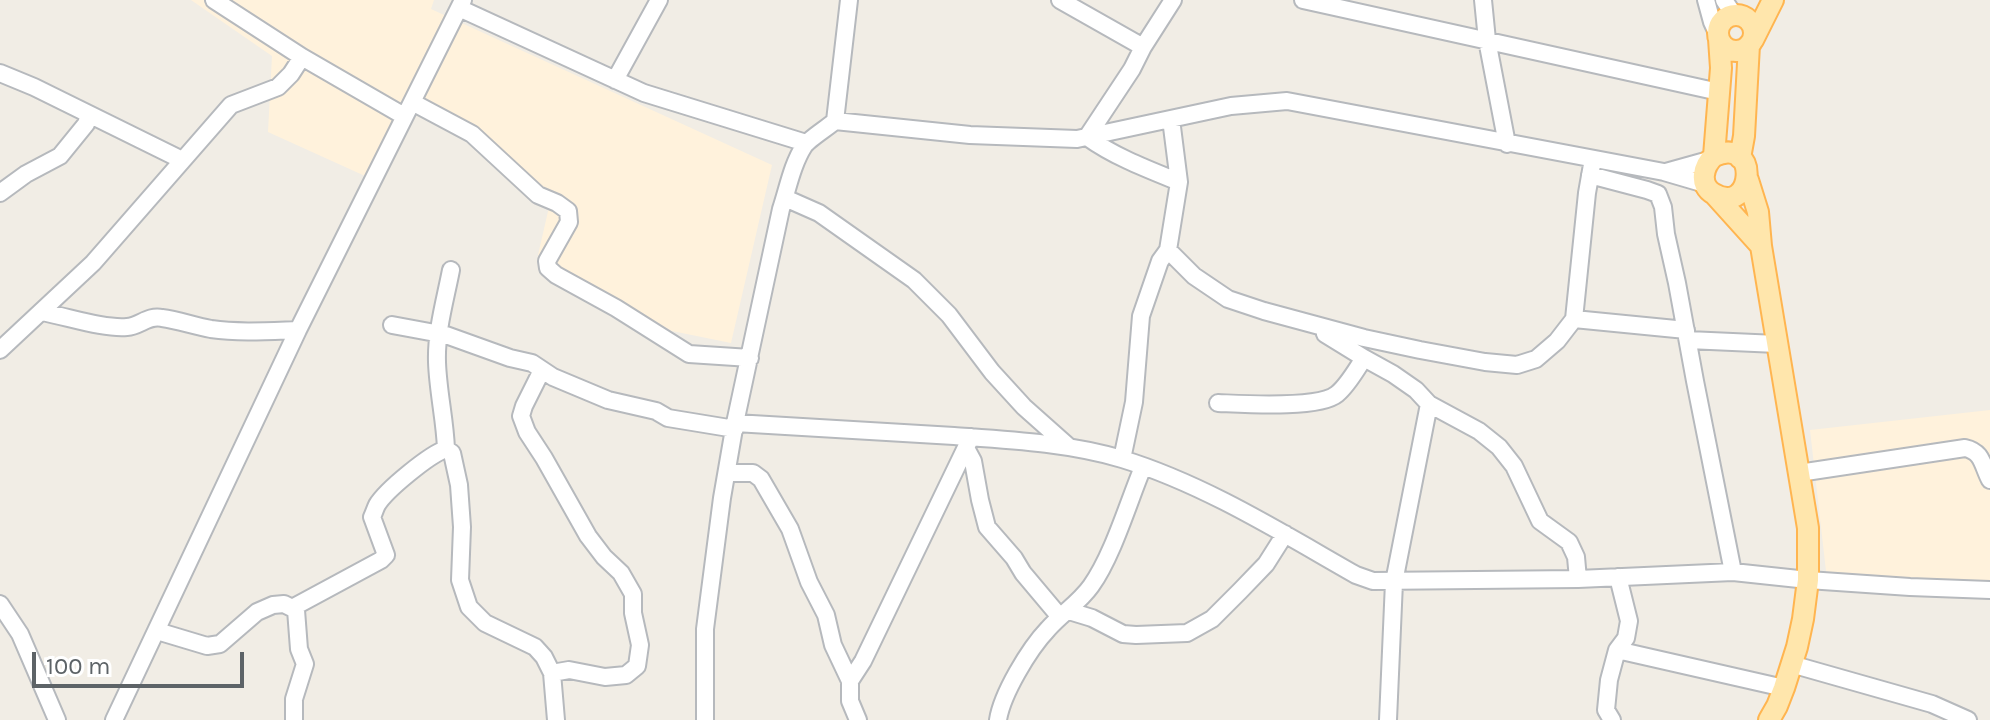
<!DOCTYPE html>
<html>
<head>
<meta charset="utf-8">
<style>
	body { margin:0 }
	#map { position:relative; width:1990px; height:720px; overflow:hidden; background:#f1ede5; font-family:Karla,sans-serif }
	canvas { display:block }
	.scale { position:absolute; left:32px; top:652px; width:212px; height:36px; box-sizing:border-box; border:4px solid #5d6367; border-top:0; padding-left:10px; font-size:24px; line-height:28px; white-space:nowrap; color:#5d6367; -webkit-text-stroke:6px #fff; paint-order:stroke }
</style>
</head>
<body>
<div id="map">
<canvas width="1990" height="720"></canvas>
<div class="scale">100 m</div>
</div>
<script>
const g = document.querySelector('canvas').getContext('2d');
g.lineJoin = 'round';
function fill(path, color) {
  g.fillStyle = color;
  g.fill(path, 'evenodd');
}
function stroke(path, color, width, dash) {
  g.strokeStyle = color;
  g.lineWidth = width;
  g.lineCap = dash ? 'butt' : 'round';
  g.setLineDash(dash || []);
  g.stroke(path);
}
fill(new Path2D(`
	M191 0H434L431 9 772 165 731 343 672 331 538 255 552 194 426 100 376 181 268 132 272 56Z
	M1990 410V589L1827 580 1810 430Z`), '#fff2dc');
const minor = new Path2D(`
	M214 0 302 57 404 116
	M1060 0 1143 47
	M1173 0 1143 47 1132 69 1087 137C1115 157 1147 169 1179 182
	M1303 0 1719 92
	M1483 0 1487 40 1507 144
	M1706 0 1712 22 1718 35
	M1724 0 1734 15
	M459 8 644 93 806 143
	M0 73 34 87 182 160
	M615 80 659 0
	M412 102 472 134 538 195 557 203 568 211 569 222 547 261 548 268 556 275 616 308 689 354 750 358
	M835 121 970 135 1077 139 1231 106 1287 101 1664 172 1705 184
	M1666 172 1709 160
	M1590 175 1647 190 1658 194 1663 207 1666 234 1677 283 1695 381 1733 572
	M0 193 26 174 60 156 86 124 89 115
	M785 198 819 213 914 280 949 315 992 372 1024 407 1069 447
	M1168 250 1194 276 1228 299 1264 311 1364 338 1420 350 1485 362 1517 365 1536 359 1557 341 1574 319 1587 193 1593 159
	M451 270C445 301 436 331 437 362 438 392 445 420 446 449L452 453 459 485 462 527 460 580 469 607 485 623 535 647 544 657 552 673 556 720
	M41 312C66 316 102 329 127 327 140 326 148 315 162 318 178 320 194 326 211 329 239 333 269 331 298 330
	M1574 319 1686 330
	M392 325 446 335 510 358 532 363 553 377 608 400 656 411 668 418 735 429
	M1325 334 1364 358 1393 374 1416 390 1429 404 1479 431 1499 447 1514 466 1540 521 1569 542 1576 557 1578 579
	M1688 340 1777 344
	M0 350 93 263 231 105 278 87 291 74 302 57
	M542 370 524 406 521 416 527 432 544 458 588 536 604 557 621 573 633 594V613L640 645 637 666 626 675 605 677 569 670 552 673
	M1218 403C1244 404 1319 409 1337 394 1348 385 1356 370 1364 358
	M735 423C808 427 881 431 954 436 1009 440 1068 443 1122 459 1204 484 1282 533 1356 575L1373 581 1578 579 1733 572 1808 580 1910 587 1990 590
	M966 448 973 461 980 500 987 527 1014 558 1023 573 1060 617
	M1122 459 1134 402 1141 316 1160 261 1168 250 1179 182 1171 119
	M727 473H753L761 479 790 529 809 582 826 615 833 645 850 681V701L858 720
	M1799 473 1965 448C1983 452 1982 465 1990 480
	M0 604 20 634 57 720
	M292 608 381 560 386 555 372 517C374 513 375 509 377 505 386 490 430 454 446 449
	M1069 611 1092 618 1123 634 1136 635 1187 633 1212 619 1240 591 1266 564 1285 534
	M157 631 207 646 220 644 257 612 273 605 284 604 296 610 299 649 305 664 294 699V720
	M1617 650 1784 688
	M1791 664 1932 704 1968 720
	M850 681 863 661 971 437
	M114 720 298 330 463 0
	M705 720V629L722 498 735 423 781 209C788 188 792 165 804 146 809 139 827 128 835 121L849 0
	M998 720C1002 694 1029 649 1048 629 1061 614 1079 603 1091 586 1113 555 1128 503 1143 467
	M1388 720 1394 582 1429 404
	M1612 720 1606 710 1609 680 1617 650 1626 638 1629 621 1618 577`);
const major = new Path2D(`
	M1718 33a18 18 0 1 1 36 0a18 18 0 1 1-36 0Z
	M1753 40 1773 0
	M1714 156C1761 135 1754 217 1714 194 1698 185 1703 166 1714 156L1721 68 1719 39
	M1740 158 1744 136 1749 45
	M1748 180 1758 212 1761 246 1808 528V580L1803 619 1797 647 1784 688 1777 706 1769 720
	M1715 195 1761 246`);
stroke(minor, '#b6b9bd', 20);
stroke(major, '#ffb550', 24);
stroke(minor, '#fff', 16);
stroke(major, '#ffe6ac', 20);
</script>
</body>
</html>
